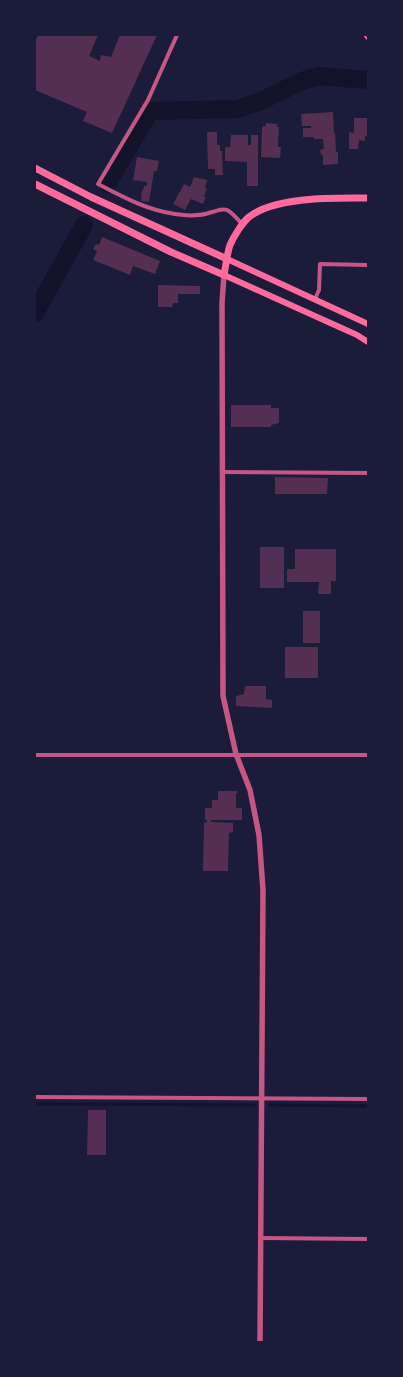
<!DOCTYPE html>
<html>
<head>
<meta charset="utf-8">
<style>
	body { margin:0 }
	#map { position:relative; width:403px; height:1377px; overflow:hidden; background:#1b1b3a; font-family:Helvetica,sans-serif }
	canvas { display:block }
	.frame { position:absolute; inset:0; border:36px solid #1b1b3a; pointer-events:none }
</style>
</head>
<body>
<div id="map">
<canvas width="403" height="1377"></canvas>
<div class="frame"></div>
</div>
<script>
const g = document.querySelector('canvas').getContext('2d');
g.lineJoin = 'round';
function stroke(path, color, width, dash) {
  g.strokeStyle = color;
  g.lineWidth = width;
  g.lineCap = dash ? 'butt' : 'round';
  g.setLineDash(dash || []);
  g.stroke(path);
}
function fill(path, color) {
  g.fillStyle = color;
  g.fill(path, 'evenodd');
}
stroke(new Path2D(`
	M35 1104 255 1105
	M270 1105 368 1106`), '#12122b', 3);
stroke(new Path2D(`
	M107 184 150 111 238 109 261 101 302 81 319 76 368 80
	M35 313 84 225`), '#12122b', 18);
fill(new Path2D(`
	M38 35H98L89 56 100 61 101 55 111 57 120 35H157L112 133 83 121 87 112 35 90V43Z
	M333 112 334 133H335L336 152H338V164L323 165V155H321L320 150 324 149 323 139H314V137H303V128H311V126H302L301 114Z
	M354 118H368V136H365V141L359 140 358 149H349V132L354 133Z
	M266 123 277 124V127H279L278 147H281L280 158 261 157 262 128 263 126H266Z
	M207 132H217V145H220V151H222L223 175H215V169H208Z
	M231 135H248V145H251V135H258V186H247V162L225 161V147H230Z
	M137 157 159 161 157 171H154L149 202 141 201 142 197H141L142 190H143L144 186H147V182L133 180Z
	M194 177 207 180 205 188H207L204 197H206L203 204 191 199 185 210 173 204 184 184 190 187Z
	M102 237 160 261 155 274 133 266 130 275 93 260 97 251 93 249 96 244 99 245Z
	M158 285 200 286V294H178V303H173L172 307H158Z
	M231 405H271V408H279V423L271 425V427H231Z
	M275 477 328 478 327 494H275Z
	M260 547H284V588H260Z
	M295 549H336V581H331V594H318L319 582H287V569H295Z
	M303 611H320V643H303Z
	M285 647H318V678H285Z
	M245 686H266V699L272 700V708L236 706V696L244 694Z
	M218 791H237L238 793H236V808H242V820H211V822L233 823V832L229 833 228 871H203L204 823 207 822V820H205V808H212V800H218Z
	M88 1110H106V1155H87Z`), '#542f53');
stroke(new Path2D(`
	M364 35 368 40`), '#ff6b9d', 2);
stroke(new Path2D(`
	M177 35 148 100 98 184C123 197 147 210 175 214 187 216 201 216 212 212 217 211 222 208 227 210 233 213 238 220 243 225
	M315 299 319 290 320 264 368 265
	M222 472 368 473
	M35 755H368
	M35 1097 368 1099
	M261 1238 368 1239`), '#c65784', 4);
stroke(new Path2D(`
	M224 275 222 303 223 696 236 754 250 790 259 835 263 890 260 1342`), '#c65784', 5.5);
stroke(new Path2D(`
	M227 259 368 324
	M224 275 357 335 368 342`), '#ff6b9d', 6);
stroke(new Path2D(`
	M35 168 91 197 227 259
	M35 184 171 252 224 275C226 265 227 254 230 245 234 236 242 223 249 217 275 196 336 198 368 198`), '#ff6b9d', 7);
</script>
</body>
</html>
